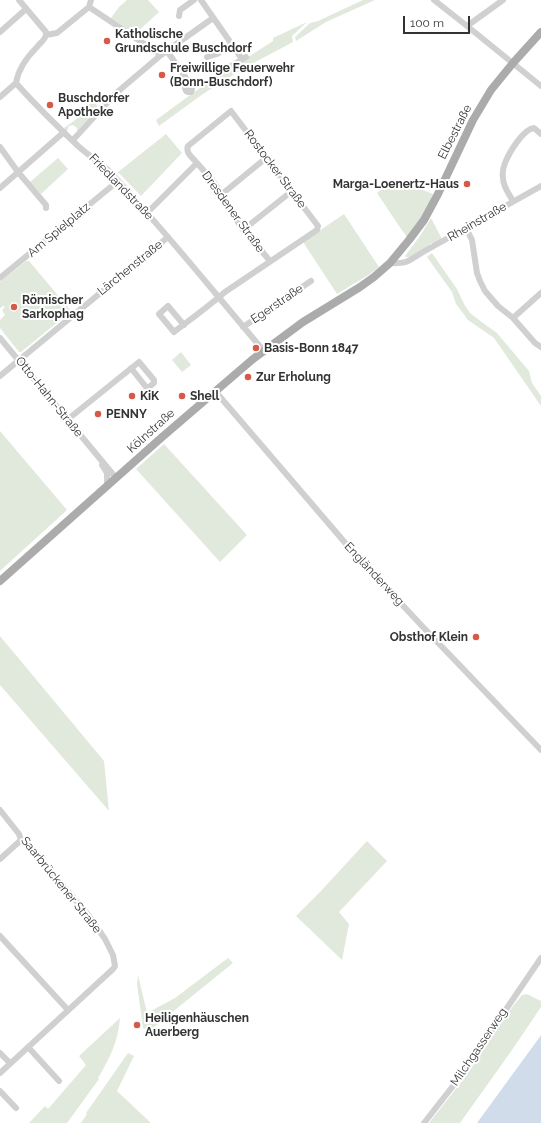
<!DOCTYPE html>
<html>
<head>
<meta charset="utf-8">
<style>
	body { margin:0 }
	#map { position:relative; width:541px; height:1123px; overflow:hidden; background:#fff; font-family:Raleway,sans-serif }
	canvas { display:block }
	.scale { position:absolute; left:403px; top:16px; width:67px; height:18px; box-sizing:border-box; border:2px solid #333; border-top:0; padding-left:5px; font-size:12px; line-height:14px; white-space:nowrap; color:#333; -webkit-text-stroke:3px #fff; paint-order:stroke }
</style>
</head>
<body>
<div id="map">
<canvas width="541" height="1123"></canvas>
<div class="scale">100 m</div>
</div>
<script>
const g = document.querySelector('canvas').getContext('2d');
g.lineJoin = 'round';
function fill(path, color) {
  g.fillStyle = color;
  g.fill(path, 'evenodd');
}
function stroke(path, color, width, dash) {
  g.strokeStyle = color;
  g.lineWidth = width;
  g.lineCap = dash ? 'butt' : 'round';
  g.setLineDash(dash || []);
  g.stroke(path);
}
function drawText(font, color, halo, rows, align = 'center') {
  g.font = font + ' Raleway,sans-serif';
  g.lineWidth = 4;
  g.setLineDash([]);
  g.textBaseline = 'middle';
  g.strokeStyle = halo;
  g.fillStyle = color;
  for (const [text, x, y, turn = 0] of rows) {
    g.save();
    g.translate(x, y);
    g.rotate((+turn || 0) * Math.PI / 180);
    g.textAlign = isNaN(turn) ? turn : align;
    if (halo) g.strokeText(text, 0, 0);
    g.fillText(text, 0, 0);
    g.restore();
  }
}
fill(new Path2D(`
	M127 0H148L159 12 135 34 111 18 119 7Z
	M363 0H375L326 22 296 41 295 37 310 23 318 21Z
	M307 22 292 36 293 42 244 68 203 94 159 126 156 120 197 90 273 41V38Z
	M91 102 94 103 97 105V109L77 131V128L73 125 69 126 67 131 64 128 74 121 81 114 83 115 89 108 86 105 89 103Z
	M166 134 182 153 141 196 118 172Z
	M58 158 68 169 41 194 30 182Z
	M395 179 433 194 422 218 407 237 401 229 377 193Z
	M344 214 379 267 370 274 337 294 303 242Z
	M431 218 442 239 433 244 432 243 429 245 430 246 410 257H406L405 256 420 236Z
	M432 253 457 289 464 304 470 313 483 323 497 333 529 371 532 383 541 396V406L494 338 468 320 456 304 452 292 427 257Z
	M26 261H29L71 311 21 352H19L0 328V320L5 315 2 310 5 307 3 306 1 308H0V282Z
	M181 352 191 365 182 372 172 360Z
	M0 431 67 510 0 571Z
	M164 444 247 535 220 562 136 469Z
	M0 636 104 761 109 811 0 685Z
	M367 841 387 861 339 912 349 924 342 960 296 916 320 892Z
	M228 958 233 963 149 1031 143 1028 137 984 138 975 147 1013 175 998Z
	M527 994 541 1001V1007L512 1050 460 1123H429L462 1081 513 1006 522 995Z
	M120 1018C118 1042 110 1058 98 1078L99 1079 67 1123H29L45 1106 48 1109 86 1065 79 1056Z
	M128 1053 134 1056 117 1091 151 1123H81L87 1114 86 1113Z`), '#e1e9dd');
fill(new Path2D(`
	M541 1035V1123H477L539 1038Z`), '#d1dceb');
stroke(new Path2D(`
	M19 0 46 32V35
	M201 0 242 59
	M434 0 467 26 541 86
	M89 7 161 55
	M179 16 180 10 194 0
	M467 26 503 0
	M0 32 26 9
	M46 35 57 33 89 7 91 0
	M167 51 188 81 189 85 191 87 192 89 191 92H188L186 91 185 88 189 85
	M207 57 217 54 231 44
	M223 71 246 57
	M16 83C36 106 57 126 78 146 88 155 99 162 109 171 163 228 212 290 263 350
	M0 97 16 83C18 70 27 57 37 47 40 43 45 40 46 35
	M73 140 115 94 161 55 213 18
	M0 147 18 172 46 205V208
	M197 163 212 180 222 194 239 224 270 261
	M0 188 64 132
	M222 194 266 158
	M513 201C509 194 503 187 503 178 502 173 503 168 505 163 509 153 523 129 534 128L541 134
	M147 213 197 163C193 158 185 153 188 146L231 111 318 226 317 230 225 292C209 306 191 319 174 332L159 314 168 306 184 325
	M466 228 472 240 477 273 480 281 485 291 498 306 513 318 535 343 541 347
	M243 230 292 191
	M390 263C408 264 408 261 423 252L541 186
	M0 278 118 181
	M513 318 541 293
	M243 327 311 281
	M0 338 116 478
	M0 376 168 237
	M215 391 353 552 422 626 541 750
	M67 420 139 362 154 380V383L149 387H146L131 368
	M102 465 107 473V486
	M0 810 19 834 21 840
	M0 859 21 840
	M0 936 68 1010
	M28 1047 59 1081
	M0 1053 10 1063
	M0 1073 113 969 115 966 113 955 105 939 89 916 26 842 21 840
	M0 1091 16 1108
	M424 1123 460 1077 541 958`), '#d0d0d0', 6);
stroke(new Path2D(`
	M0 581 161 438 253 359 303 322 360 287 374 277 390 263 409 240 424 220 438 194 473 120 491 90 513 63 541 32`), '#ababab', 8);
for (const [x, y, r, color] of [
	[107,41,4,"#d75948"],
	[162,75,4,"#d75948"],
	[50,105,4,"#d75948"],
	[467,184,4,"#d75948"],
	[14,307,4,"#d75948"],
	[256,348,4,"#d75948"],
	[248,377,4,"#d75948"],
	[132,396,4,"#d75948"],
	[182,396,4,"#d75948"],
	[98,414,4,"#d75948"],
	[476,637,4,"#d75948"],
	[137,1025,4,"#d75948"]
]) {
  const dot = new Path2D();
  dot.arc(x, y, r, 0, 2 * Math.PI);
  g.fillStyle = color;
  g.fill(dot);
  stroke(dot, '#fff', 1.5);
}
drawText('bold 12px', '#333', '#fff', [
	["Katholische",115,34],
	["Grundschule Buschdorf",115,48],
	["Freiwillige Feuerwehr",170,68],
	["(Bonn-Buschdorf)",170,82],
	["Buschdorfer",58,98],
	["Apotheke",58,112],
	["Marga-Loenertz-Haus",459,184,"right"],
	["Römischer",22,300],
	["Sarkophag",22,314],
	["Basis-Bonn 1847",264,348],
	["Zur Erholung",256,377],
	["KiK",140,396],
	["Shell",190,396],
	["PENNY",106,414],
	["Obsthof Klein",468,637,"right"],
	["Heiligenhäuschen",145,1018],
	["Auerberg",145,1032]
], 'left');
drawText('12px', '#333', '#fff', [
	["Elbestraße",455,132,-63],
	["Rostocker Straße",275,169,53],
	["Friedlandstraße",121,187,46],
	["Dresdener Straße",233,212,54],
	["Rheinstraße",477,222,-30],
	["Am Spielplatz",59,230,-40],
	["Lärchenstraße",130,268,-39],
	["Egerstraße",277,304,-34],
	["Otto-Hahn-Straße",49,397,51],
	["Kölnstraße",151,431,-42],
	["Engländerweg",374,574,47],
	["Saarbrückener Straße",61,885,51],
	["Milchgasserweg",479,1047,-56]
]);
</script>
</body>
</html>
